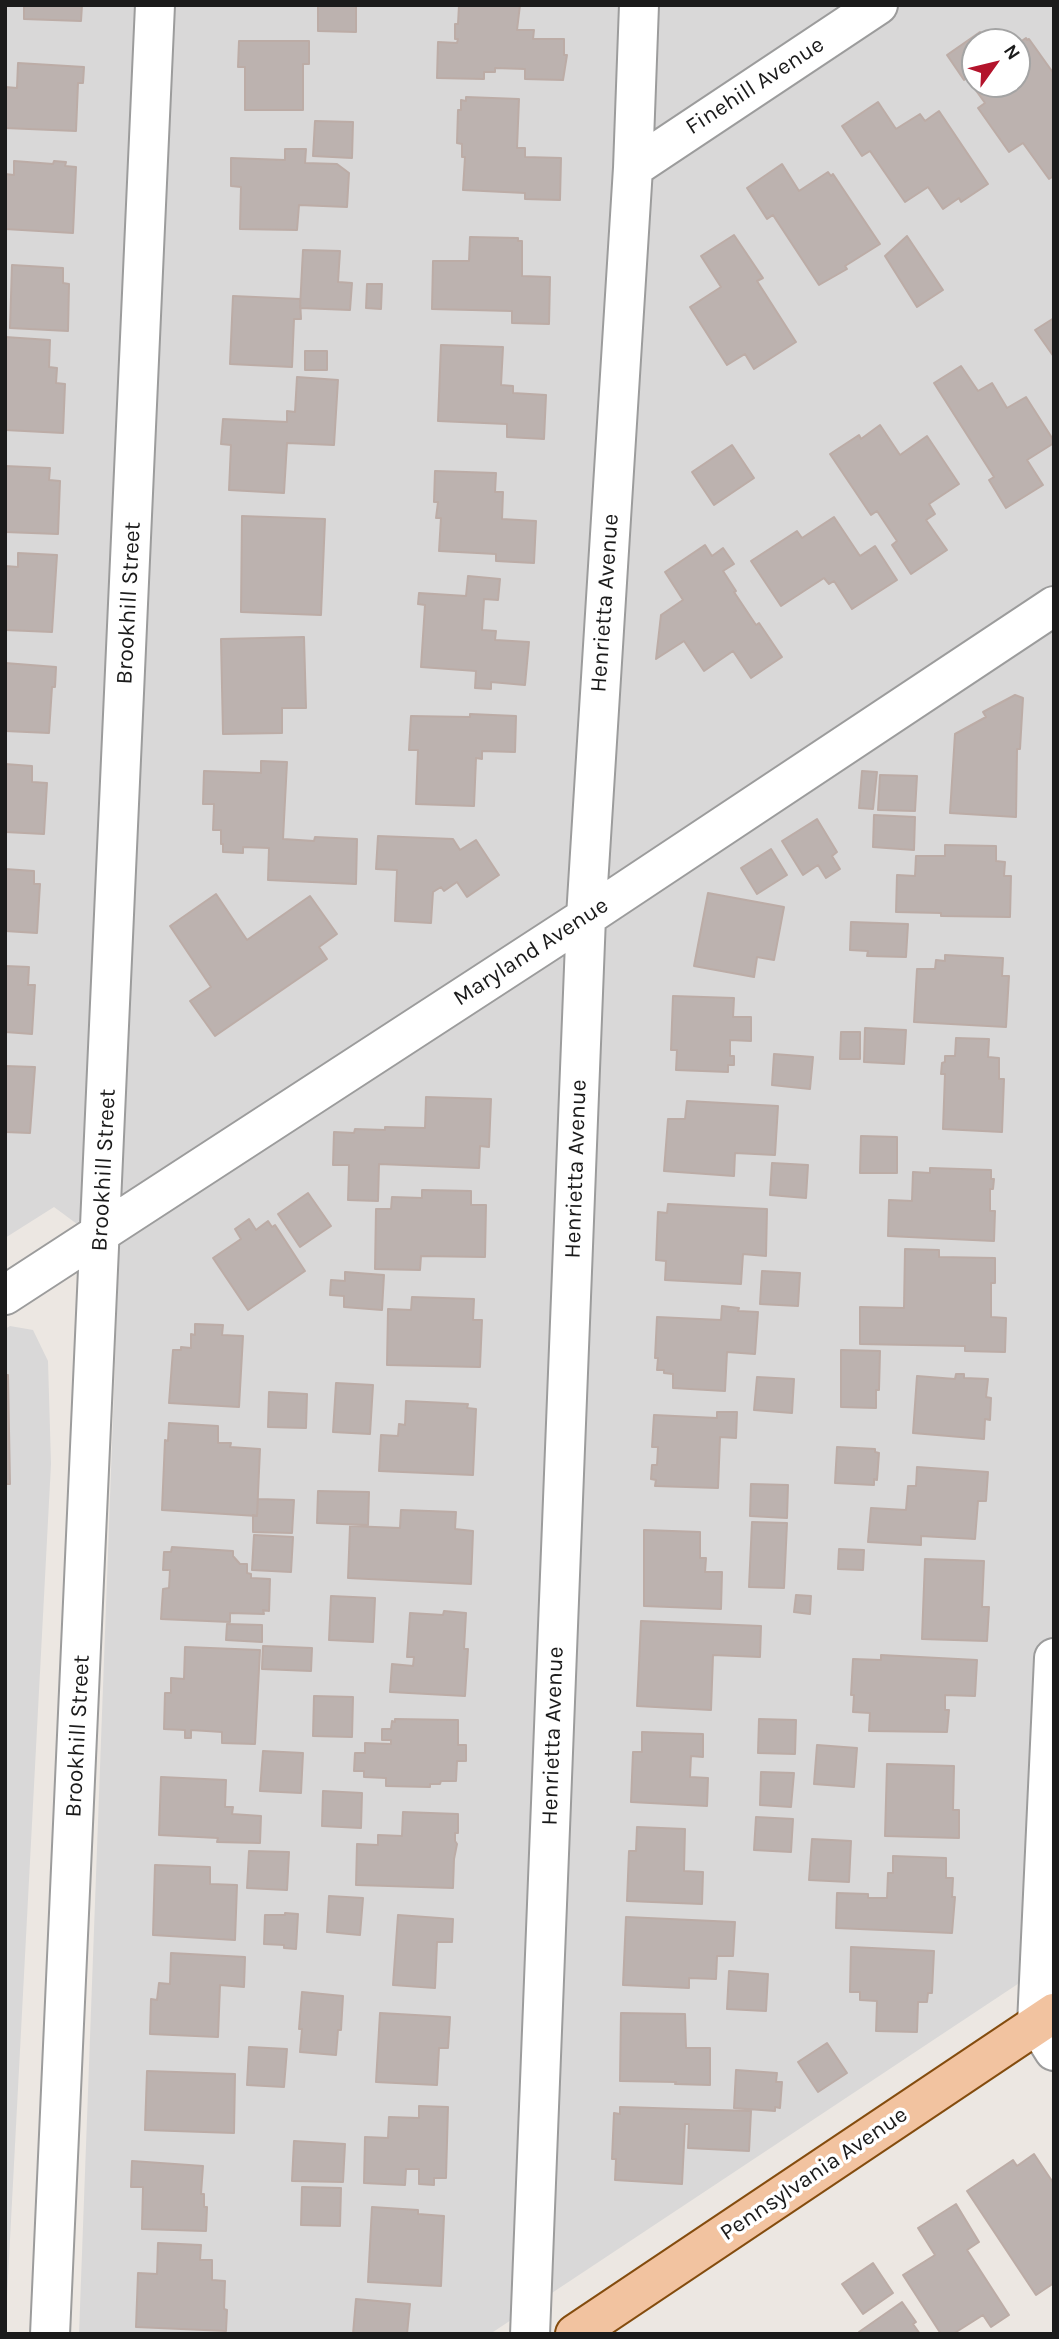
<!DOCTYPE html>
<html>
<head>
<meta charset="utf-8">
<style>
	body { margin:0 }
	#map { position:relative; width:1059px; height:2339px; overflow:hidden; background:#ece7e2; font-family:Karla,sans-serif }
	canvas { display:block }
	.frame { position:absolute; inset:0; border:7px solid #1b1b1b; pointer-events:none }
	.north { position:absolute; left:961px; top:28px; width:70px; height:70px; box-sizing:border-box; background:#fff; border:2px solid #a4a4a4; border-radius:50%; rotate:56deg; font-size:19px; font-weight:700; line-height:28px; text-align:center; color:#1b1b1b }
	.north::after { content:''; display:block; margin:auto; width:24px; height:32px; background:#b3132b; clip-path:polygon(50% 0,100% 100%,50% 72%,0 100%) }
</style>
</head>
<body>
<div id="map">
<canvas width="1059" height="2339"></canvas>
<div class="frame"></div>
<div class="north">N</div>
</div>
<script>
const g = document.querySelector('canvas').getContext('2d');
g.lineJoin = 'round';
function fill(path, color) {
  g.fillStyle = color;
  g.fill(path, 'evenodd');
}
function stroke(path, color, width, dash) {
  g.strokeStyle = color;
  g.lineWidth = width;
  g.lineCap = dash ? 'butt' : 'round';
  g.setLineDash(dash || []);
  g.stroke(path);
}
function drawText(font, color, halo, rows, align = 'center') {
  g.font = font + ' Karla,sans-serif';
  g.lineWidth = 7;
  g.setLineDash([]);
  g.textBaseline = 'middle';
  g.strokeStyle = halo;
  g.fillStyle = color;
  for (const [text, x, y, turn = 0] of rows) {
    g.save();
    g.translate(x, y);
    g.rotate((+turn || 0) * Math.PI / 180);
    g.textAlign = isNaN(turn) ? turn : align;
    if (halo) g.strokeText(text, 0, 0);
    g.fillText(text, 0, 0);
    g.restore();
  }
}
fill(new Path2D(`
	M5 5H1054V1960L490 2334H79L119 1255 54 1207 5 1238ZM975 42H1017V84H975Z
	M10 1326 33 1330 48 1361 51 1464 5 2334V1329Z`), '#d9d8d8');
const building = new Path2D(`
	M24 5H82L81 21 24 19Z
	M318 5H356V32L318 31Z
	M459 5H520L517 30H534L533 39H564V55H567L563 80 525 79V69L495 68V72H484V79L437 78 438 42 457 43 458 39H455V24H458Z
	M980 32 987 42H975V84H1017V44L1026 38 1027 40 1029 39 1054 74V176L1049 179 1023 143 1009 152 978 108 985 103 967 78 964 80 947 55Z
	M239 41H309V64H303V110H245V67H238Z
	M18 63 84 67 83 83H78L76 131 5 128V87L17 88Z
	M466 97 519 99 517 148H525V157L561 158 560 200 525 199V193L463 190 465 157H462V144L457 143 458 110H461V100L466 101Z
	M878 102 896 129 920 114 925 121 939 111 988 184 961 202 959 198 943 209 928 187 905 202 870 151 862 156 842 126Z
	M315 121 353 122 352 158 313 156Z
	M285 149H306L305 163 337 164 349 173 347 207 299 205 297 230 240 229 241 187 231 186V158L285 160Z
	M14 161 53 164 54 161 66 162 65 166 76 167 73 233 5 229V174L14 175Z
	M782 164 799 191 828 172 831 176 833 174 880 244 845 266 847 269 819 285 773 215 767 219 747 188Z
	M734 235 763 278 757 281 796 342 754 369 745 354 727 365 690 307 721 287 701 256Z
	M907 236 943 290 917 307 885 256Z
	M470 237 518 238V241H522V276L550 277 549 324 512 323V311L432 309 433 261H469Z
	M303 250 340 251 338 282 352 283 350 310 300 308Z
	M12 265 63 268V283L69 284 68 331 10 328Z
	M367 284H382L381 309 366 308Z
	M233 296 300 299 301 319H294L292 367 230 364Z
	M1054 318V357L1035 330Z
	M5 337 50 340 49 367 57 368 56 383 65 384 63 433 5 430Z
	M441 345 503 347 501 385 513 386V393L546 395 544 439 507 437V424L438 421Z
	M305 351H327V370H305Z
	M961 366 978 391 992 383 1007 408 1026 397 1054 441V443L1027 460 1043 485 1006 508 989 480 994 477 934 383Z
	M297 377 338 380 334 445 287 443 284 493 229 490 231 445 221 444 223 419 287 422V411L295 412Z
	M880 425 900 455 927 436 959 484 929 504 935 514 926 520 947 550 911 574 892 545 897 541 877 511 871 515 830 454 859 435 861 439Z
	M732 445 754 478 714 505 692 472Z
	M5 466 50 468 49 480 60 481 58 534 5 532Z
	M435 471 496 473 495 492H503L502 519 536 521 534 563 496 561V554L439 551 441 518H436L438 502H434Z
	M242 516 325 519 321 615 241 612Z
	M834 517 860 556 875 546 897 580 852 609 834 581 829 584 824 578 781 606 751 561 797 531 802 538Z
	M705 545 712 556 723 548 734 564 723 571 736 591 734 592 756 625 759 623 782 657 751 678 733 651 704 671 684 641 656 659 661 615 683 600 665 572Z
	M18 553 57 555 52 632 5 630V566L18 567Z
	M468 576 500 579 498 600 484 599 482 630 496 631 495 640 529 642 525 685 491 682V689L475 688 476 671 421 667 425 605 418 604 419 593 466 596Z
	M304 637 306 708H282V733L223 734 221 639Z
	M5 663 56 667 55 687H52L49 733 5 731Z
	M1015 695 1023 698 1020 749H1017L1016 817 950 813 955 734 986 717 983 712Z
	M470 714 516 716 515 752 482 751V759L476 758 474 806 416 804 418 750H409L411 716 470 717Z
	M261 761 287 762 283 839 314 841 315 837 357 839 356 884 268 880 269 848 243 847V853L223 852V844H221V830H213L214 804H203L204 771 261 773Z
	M5 764 32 766V782L47 783 44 834 5 832Z
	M862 771 877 772 873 809 859 808Z
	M880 775 917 776 915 811 878 810Z
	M874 815 915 817 914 850 873 847Z
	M817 819 837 852 832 856 840 869 826 878 818 865 803 875 782 841Z
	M378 836 453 839 460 850 476 840 499 875 467 897 457 882 444 891 441 887 433 892 431 923 395 921 397 870 376 869Z
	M945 845 996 846V861L1005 862 1004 876H1011L1010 917 941 916V913L896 912 897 875 915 876 916 856H945Z
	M771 849 787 875 757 894 741 868Z
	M5 869 34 871V884H40L37 933 5 931Z
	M708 893 784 907 774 960 757 957 754 977 694 966Z
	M216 894 247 940 310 896 337 934 319 947 327 959 215 1036 190 1001 211 987 170 926Z
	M851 922 908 924 906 957 867 956 868 951 850 950Z
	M945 955 1003 958 1002 976H1009L1006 1027 914 1022 917 969H935L936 960 945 961Z
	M5 966 29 967 28 985H35L32 1034 5 1032Z
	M673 996 734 998 733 1017H751V1041L730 1040V1056H734V1065H728V1072L676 1070 677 1050H671Z
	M865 1028 906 1030 904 1064 864 1062Z
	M841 1032H860V1059H840Z
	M956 1038 989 1039 988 1057 999 1058V1079H1004L1002 1132 943 1129 945 1074H941L942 1063 945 1062V1056H955Z
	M774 1054 813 1057 810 1089 772 1085Z
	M5 1066 35 1067 30 1133 5 1132Z
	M426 1097 491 1099 489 1147 480 1146 479 1168 379 1164 378 1201 348 1200 349 1165H333L334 1132 354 1133 355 1129 385 1130V1127L425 1128Z
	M687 1101 778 1106 775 1155 735 1153 734 1176 664 1171 668 1119H685Z
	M861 1136 897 1137V1173H860Z
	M772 1163 808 1165 806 1198 770 1195Z
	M930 1168 991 1170V1179H994L993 1189H990V1211H995L994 1241 888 1236 889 1200 912 1201 913 1172 930 1173Z
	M422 1190 471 1191V1205H486L485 1257 421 1256 420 1270 375 1269 376 1209H391L392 1197 422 1198Z
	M308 1193 331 1226 300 1247 278 1214Z
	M668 1204 767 1209 766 1256 743 1254 741 1284 665 1280 666 1261 656 1260 658 1212 667 1213Z
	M249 1219 256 1230 268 1221 272 1227 275 1225 305 1271 248 1310 213 1258 241 1239 235 1229Z
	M905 1249 939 1250V1257L995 1258V1283H991V1317L1006 1318 1005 1352 965 1351V1346L860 1344V1307L904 1308Z
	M762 1271 800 1273 798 1306 760 1304Z
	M345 1272 384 1275 382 1310 344 1307V1296L330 1295 331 1280 345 1281Z
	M412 1297 474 1299 473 1320H482L480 1367 387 1365 388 1309 411 1310Z
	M722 1306 739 1308 738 1311 758 1312 755 1354 727 1352 725 1391 673 1388V1374L664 1373V1370H657L658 1358H655L657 1317 721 1320Z
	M195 1324 223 1325 222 1335 243 1336 239 1407 169 1403 173 1350H181V1347L191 1348V1334L195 1335Z
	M841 1350 880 1351 879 1390H876V1408L841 1407Z
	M956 1374H964V1378L988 1379 986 1397 991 1398 990 1420 985 1419 984 1439 913 1433 917 1376 955 1379Z
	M5 1375H8L10 1484H5Z
	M757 1377 794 1379 792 1413 754 1410Z
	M336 1383 373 1385 370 1434 333 1432Z
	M269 1392 307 1394 306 1428 268 1427Z
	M406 1401 468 1404 467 1408 476 1409 473 1475 379 1471 381 1435 398 1436 399 1424 405 1425Z
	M717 1412H737L736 1438 720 1437 718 1488 655 1486 656 1480 651 1479 652 1465H657L658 1447H652L654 1415 717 1418Z
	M169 1423 218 1426V1443H231L230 1447 260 1449 257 1516 162 1510 165 1440 168 1441Z
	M837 1447 875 1449V1452L879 1453 877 1480 874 1479V1485L835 1483Z
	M917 1467 988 1472 986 1501H978L975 1539 921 1536V1545L868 1542 871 1508 906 1510 908 1486H916Z
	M751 1484 788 1485 787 1518 750 1516Z
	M318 1491 369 1492 368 1525 317 1523Z
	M258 1499 294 1500 292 1533 253 1532V1515L257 1516Z
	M401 1510 456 1512 455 1529 473 1531 471 1584 348 1578 350 1526 400 1528Z
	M752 1522 787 1523 784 1588 749 1587Z
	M644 1530 700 1532V1558H706L705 1572H722L721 1609 644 1606Z
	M254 1535 293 1537 291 1572 252 1570Z
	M172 1547 233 1551V1556L240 1564H247V1573L251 1574V1578L270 1579 269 1611 263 1610 264 1614 230 1613V1622L161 1619 163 1589 169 1588 170 1570H163L164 1552H171Z
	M839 1549 864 1550 863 1570 838 1569Z
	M925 1559 984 1561 982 1607H989L987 1641 922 1639Z
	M796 1595 811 1596 810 1614 794 1612Z
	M331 1596 375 1598 373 1642 329 1640Z
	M444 1611 466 1613 464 1649H468L465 1696 390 1692 392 1664 413 1666 414 1657H407L410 1613 443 1615Z
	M641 1621 761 1626 760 1657 713 1655 711 1710 637 1706Z
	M227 1624 262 1625V1642L226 1640Z
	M263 1646 312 1648 311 1671 262 1669Z
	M185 1647 260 1650 255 1744 222 1743V1732L191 1730V1738H185V1730L164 1729 165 1693H171V1678L184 1679Z
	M881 1655 977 1660 975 1696 945 1695V1710H949L947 1732 869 1731 870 1713 853 1712 854 1695H851L853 1659 881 1660Z
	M314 1696 353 1697 352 1737 313 1736Z
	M395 1719 458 1720V1745H466V1761H457L456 1781H441L440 1784H430V1787L386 1786V1778L364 1777V1771H354L355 1753H365V1743L391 1744V1740H382V1729H391L392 1721 395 1722Z
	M759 1719 796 1720 795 1754 758 1753Z
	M642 1732 703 1734V1757L691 1756 690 1777 708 1778 707 1806 631 1802 633 1752H642Z
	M817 1745 857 1748 854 1787 814 1784Z
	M263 1751 303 1753 301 1793 260 1791Z
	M887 1764 954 1766 953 1810H959V1838L885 1836Z
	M761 1772 794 1773 791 1807 760 1805Z
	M161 1777 226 1780 225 1807H233L232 1814 261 1816 260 1843 217 1842 218 1838 159 1835Z
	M323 1791 362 1793 361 1828 322 1826Z
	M403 1812 458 1814V1833H455V1841L457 1844 454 1859 453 1888 356 1885 357 1844 378 1845V1835L402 1836Z
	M756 1817 793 1819 791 1852 754 1850Z
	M637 1827 685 1829 684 1871 703 1872 702 1904 627 1901 629 1851H636Z
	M812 1839 851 1841 849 1882 809 1880Z
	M249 1851 289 1852 287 1890 247 1888Z
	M893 1856 946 1858V1878H953L952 1897H955L952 1933 836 1928 837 1893 868 1894V1898H887L888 1873H893Z
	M155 1865 210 1867V1884L237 1885 235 1940 153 1935Z
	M329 1896 363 1898 360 1935 327 1932Z
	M285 1913 298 1914 296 1949 284 1948V1945L264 1944 265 1915H285Z
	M398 1915 453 1919 452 1942H437L435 1988 393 1985Z
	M626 1917 735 1922 733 1956H717L716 1979 689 1978V1988L623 1985Z
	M851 1947 934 1951 932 1993H928L927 2002H918L917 2032 876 2031 877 2001 860 2000V1992H850Z
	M171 1953 245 1957 244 1987 220 1985 218 2037 150 2034 151 1999 157 2000 159 1983 170 1984Z
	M729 1971 768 1974 766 2011 727 2009Z
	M302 1992 343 1996 341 2030H338L336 2055 300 2052 302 2029H299Z
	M380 2013 450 2017 448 2048H439L437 2085 376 2082Z
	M621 2013 685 2014 686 2048H710V2085L675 2084 676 2082 620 2081Z
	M827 2043 847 2073 818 2092 798 2062Z
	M249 2047 287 2049 284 2087 247 2085Z
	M736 2070 777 2073 776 2082H782L780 2108 775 2107V2111L734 2108Z
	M147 2071 235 2074 234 2133 145 2130Z
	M419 2106 448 2107 446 2178H434V2185L419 2184V2169H406L405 2185 364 2183 365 2137 388 2138 389 2117 419 2118Z
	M620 2107 751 2111 749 2151 688 2148 689 2124H685L682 2184 615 2180 616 2159H612L614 2113 620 2114Z
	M294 2141 345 2144 343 2182 292 2181Z
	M1034 2154 1054 2184V2283L1036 2295 967 2191 1013 2160 1017 2166Z
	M132 2161 203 2166 201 2194H204V2207H207L206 2231 142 2229 143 2187H131Z
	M302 2187 341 2188 340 2226 301 2225Z
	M956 2204 979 2242 967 2250 1009 2315 991 2327 983 2315 953 2334H941L903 2275 935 2255 918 2228Z
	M372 2207 418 2210V2214L444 2216 441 2286 368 2282Z
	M158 2243 201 2245 200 2260H212V2280L225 2281 224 2309 227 2310 226 2331 136 2327 138 2273 157 2274Z
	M873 2263 893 2293 863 2314 842 2284Z
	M356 2299 410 2304 407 2334H353Z
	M902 2302 916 2322 913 2324 920 2334H861L859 2332Z`);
fill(building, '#bcb2af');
stroke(building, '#bcaca6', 2);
const minor = new Path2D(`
	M633 168 878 5
	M5 1295 586 917 1054 606
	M1054 1658 1037 2024 1054 2051
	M50 2334 155 5
	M530 2334 586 917 633 168 639 5`);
const major = new Path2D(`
	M575 2334 1054 2013`);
stroke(minor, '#9c9c9c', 42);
stroke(major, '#844c0e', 42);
stroke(minor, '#fff', 38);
stroke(major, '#f2c3a0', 38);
drawText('23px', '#1b1b1b', '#fff', [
	["Finehill Avenue",755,86,-33],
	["Brookhill Street",129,603,-87],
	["Henrietta Avenue",605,603,-86],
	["Maryland Avenue",531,952,-33],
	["Henrietta Avenue",576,1169,-88],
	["Brookhill Street",104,1170,-87],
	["Brookhill Street",78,1736,-87],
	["Henrietta Avenue",553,1736,-88],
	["Pennsylvania Avenue",814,2174,-34]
]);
</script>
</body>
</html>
